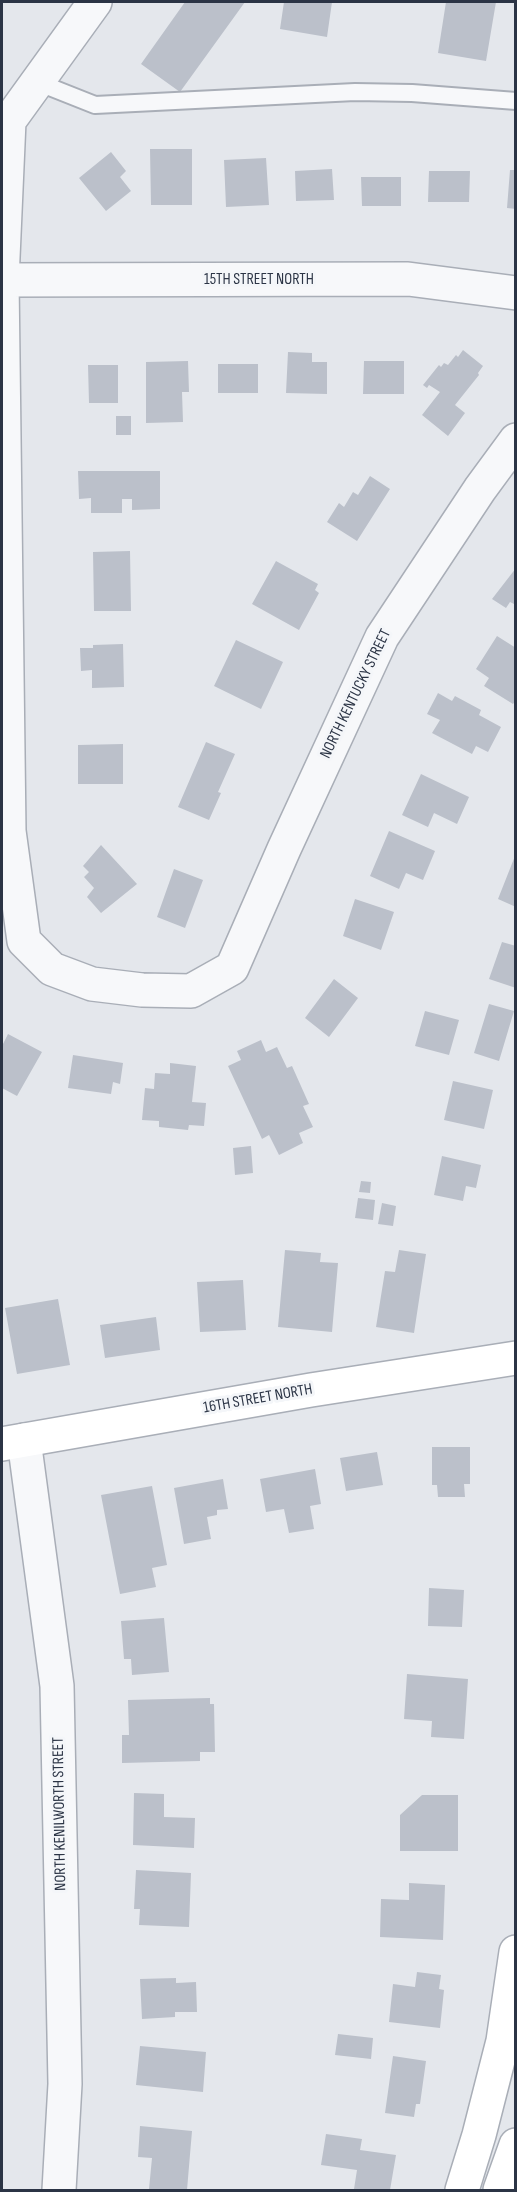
<!DOCTYPE html>
<html>
<head>
<meta charset="utf-8">
<style>
	body { margin:0 }
	#map { position:relative; width:517px; height:2192px; overflow:hidden; background:#e4e7ec; font-family:"Sofia Sans Condensed",sans-serif }
	canvas { display:block }
	.frame { position:absolute; inset:0; border:3px solid #2b3445; pointer-events:none }
</style>
</head>
<body>
<div id="map">
<canvas width="517" height="2192"></canvas>
<div class="frame"></div>
</div>
<script>
const g = document.querySelector('canvas').getContext('2d');
g.lineJoin = 'round';
function fill(path, color) {
  g.fillStyle = color;
  g.fill(path, 'evenodd');
}
function stroke(path, color, width, dash) {
  g.strokeStyle = color;
  g.lineWidth = width;
  g.lineCap = dash ? 'butt' : 'round';
  g.setLineDash(dash || []);
  g.stroke(path);
}
function drawText(font, color, halo, rows, align = 'center') {
  g.font = font + ' "Sofia Sans Condensed",sans-serif';
  g.lineWidth = 6;
  g.setLineDash([]);
  g.textBaseline = 'middle';
  g.strokeStyle = halo;
  g.fillStyle = color;
  for (const [text, x, y, turn = 0] of rows) {
    g.save();
    g.translate(x, y);
    g.rotate((+turn || 0) * Math.PI / 180);
    g.textAlign = isNaN(turn) ? turn : align;
    if (halo) g.strokeText(text, 0, 0);
    g.fillText(text, 0, 0);
    g.restore();
  }
}
fill(new Path2D(`
	M185 2H245L180 92 141 64Z
	M284 2H332L327 37 280 29Z
	M446 2H496L486 61 438 53Z
	M150 149H192V205H151Z
	M111 152 126 171 120 177 131 191 106 211 79 178Z
	M266 158 269 205 226 207 224 160Z
	M332 169 334 200 296 201 295 171Z
	M510 170H516V209L507 208Z
	M429 171H470L469 202H428Z
	M361 177H401V206H362Z
	M463 350 483 366 478 373 479 375 455 405 465 413 448 436 422 415 440 392 429 385 427 388 423 385 439 365 441 367 444 363 448 365 456 355 458 357Z
	M288 352 312 353V362H327V394L286 393Z
	M188 361 189 392H182L183 422 146 423V362Z
	M364 361H404V394H363Z
	M218 364H258V393H218Z
	M88 365H118V403H89Z
	M116 416H131V435H116Z
	M78 471H160V509L132 510V499H122V513H91V498L79 499Z
	M370 476 390 489 357 541 327 522 339 503 344 507 353 492 358 495Z
	M130 551 131 611H94L93 552Z
	M276 561 318 584 315 590 319 593 299 630 252 604Z
	M516 568V605L510 602 506 608 492 599Z
	M497 636 516 648V700L513 704 484 686 489 678 476 669Z
	M236 640 283 662 261 709 214 686Z
	M123 644 124 687 92 688V670L81 671 80 648H93V645Z
	M438 693 452 701 455 696 481 710 479 715 501 727 488 752 476 746 472 754 432 733 440 720 427 714Z
	M206 742 235 754 218 792 221 793 209 820 178 807Z
	M123 744V784H78V745Z
	M421 774 469 797 457 824 434 813 428 827 402 815Z
	M389 831 435 851 423 880 406 873 399 889 370 876Z
	M101 845 137 884 101 913 87 897 94 888 84 877 89 872 83 866Z
	M515 856H516V907L498 899Z
	M174 869 203 880 185 928 157 917Z
	M355 899 394 912 381 950 343 936Z
	M502 942 516 946V988L489 979Z
	M334 979 358 998 329 1037 305 1018Z
	M489 1004 514 1011 499 1061 474 1053Z
	M425 1011 459 1020 449 1055 415 1046Z
	M8 1034 42 1052 17 1096 2 1088V1046Z
	M261 1040 266 1052 277 1047 287 1068 292 1066 309 1104 303 1106 313 1127 299 1133 303 1143 279 1155 269 1135 262 1139 228 1066 241 1060 237 1051Z
	M73 1055 123 1063 120 1084 113 1082 111 1094 68 1088Z
	M170 1063 196 1066 192 1102 206 1103 204 1126 189 1125 188 1130 159 1127V1121L142 1120 145 1088 154 1089 155 1073 170 1074Z
	M453 1081 493 1090 484 1129 444 1120Z
	M251 1146 253 1173 235 1175 233 1148Z
	M442 1156 481 1165 476 1188 466 1186 463 1201 434 1195Z
	M361 1181 371 1182 370 1193 359 1192Z
	M358 1198 375 1200 373 1220 355 1218Z
	M382 1203 396 1206 393 1226 378 1224Z
	M285 1250 321 1253 320 1262 338 1263 332 1332 278 1327Z
	M399 1250 426 1254 414 1333 376 1327 385 1271 395 1272Z
	M243 1280 246 1330 200 1332 197 1282Z
	M58 1299 70 1365 17 1374 5 1308Z
	M156 1317 160 1350 105 1358 100 1325Z
	M432 1447H470V1484H464L465 1497H438L437 1485H432Z
	M377 1452 383 1485 346 1491 340 1458Z
	M315 1469 321 1504 310 1506 314 1529 289 1533 284 1509 266 1512 260 1479Z
	M223 1479 228 1509 217 1510V1515L207 1517 211 1539 184 1544 174 1488Z
	M152 1486 167 1565 152 1568 156 1587 120 1594 101 1495Z
	M429 1588 464 1590 462 1627 428 1626Z
	M164 1618 169 1672 132 1675 131 1659H124L121 1621Z
	M407 1674 468 1679 464 1739 431 1737 432 1721 404 1719Z
	M210 1698V1704H214L215 1752H200V1761L122 1763V1735H129L128 1700Z
	M134 1793 164 1794V1817L195 1818 194 1848 133 1845Z
	M422 1795H458V1851H400V1815Z
	M136 1870 191 1873 189 1927 139 1925 140 1909H134Z
	M409 1883 445 1885 443 1940 380 1937 381 1899 409 1900Z
	M417 1972 441 1975 439 1989 444 1990 440 2028 389 2022 393 1984 415 1987Z
	M176 1978V1983L196 1982 197 2012H175V2017L142 2019 140 1979Z
	M338 2034 373 2038 371 2059 335 2055Z
	M140 2046 206 2052 203 2092 136 2085Z
	M393 2056 426 2061 420 2104H416L414 2117 385 2113Z
	M140 2126 192 2131 187 2190 149 2189 152 2158 138 2157Z
	M326 2134 362 2139 360 2150 396 2155 390 2190 354 2189 357 2170 321 2165Z`), '#bbc0ca');
const lane = new Path2D(`
	M37 82 95 105 355 92 412 93 516 101`);
const street = new Path2D(`
	M95 2 9 121 2 280 9 831 24 941 52 969 92 984 142 990 191 991 232 968 284 849 382 637 480 489 516 440
	M2 280 408 279 516 293
	M24 1440 57 1686 65 2084 59 2190`);
const secondary = new Path2D(`
	M2 1444 311 1390 516 1358
	M462 2190 479 2135 503 2041 516 1952
	M500 2190 516 2145`);
stroke(lane, '#a9aeb7', 20);
stroke(street, '#a9aeb7', 36);
stroke(secondary, '#a9aeb7', 36);
stroke(lane, '#f7f8fa', 16);
stroke(street, '#f7f8fa', 33);
stroke(secondary, '#fff', 33);
drawText('16px', '#2b3445', '#f4f6f9', [
	["15TH STREET NORTH",259,280],
	["NORTH KENTUCKY STREET",356,694,-64],
	["16TH STREET NORTH",258,1399,-10],
	["NORTH KENILWORTH STREET",60,1814,-91]
]);
</script>
</body>
</html>
